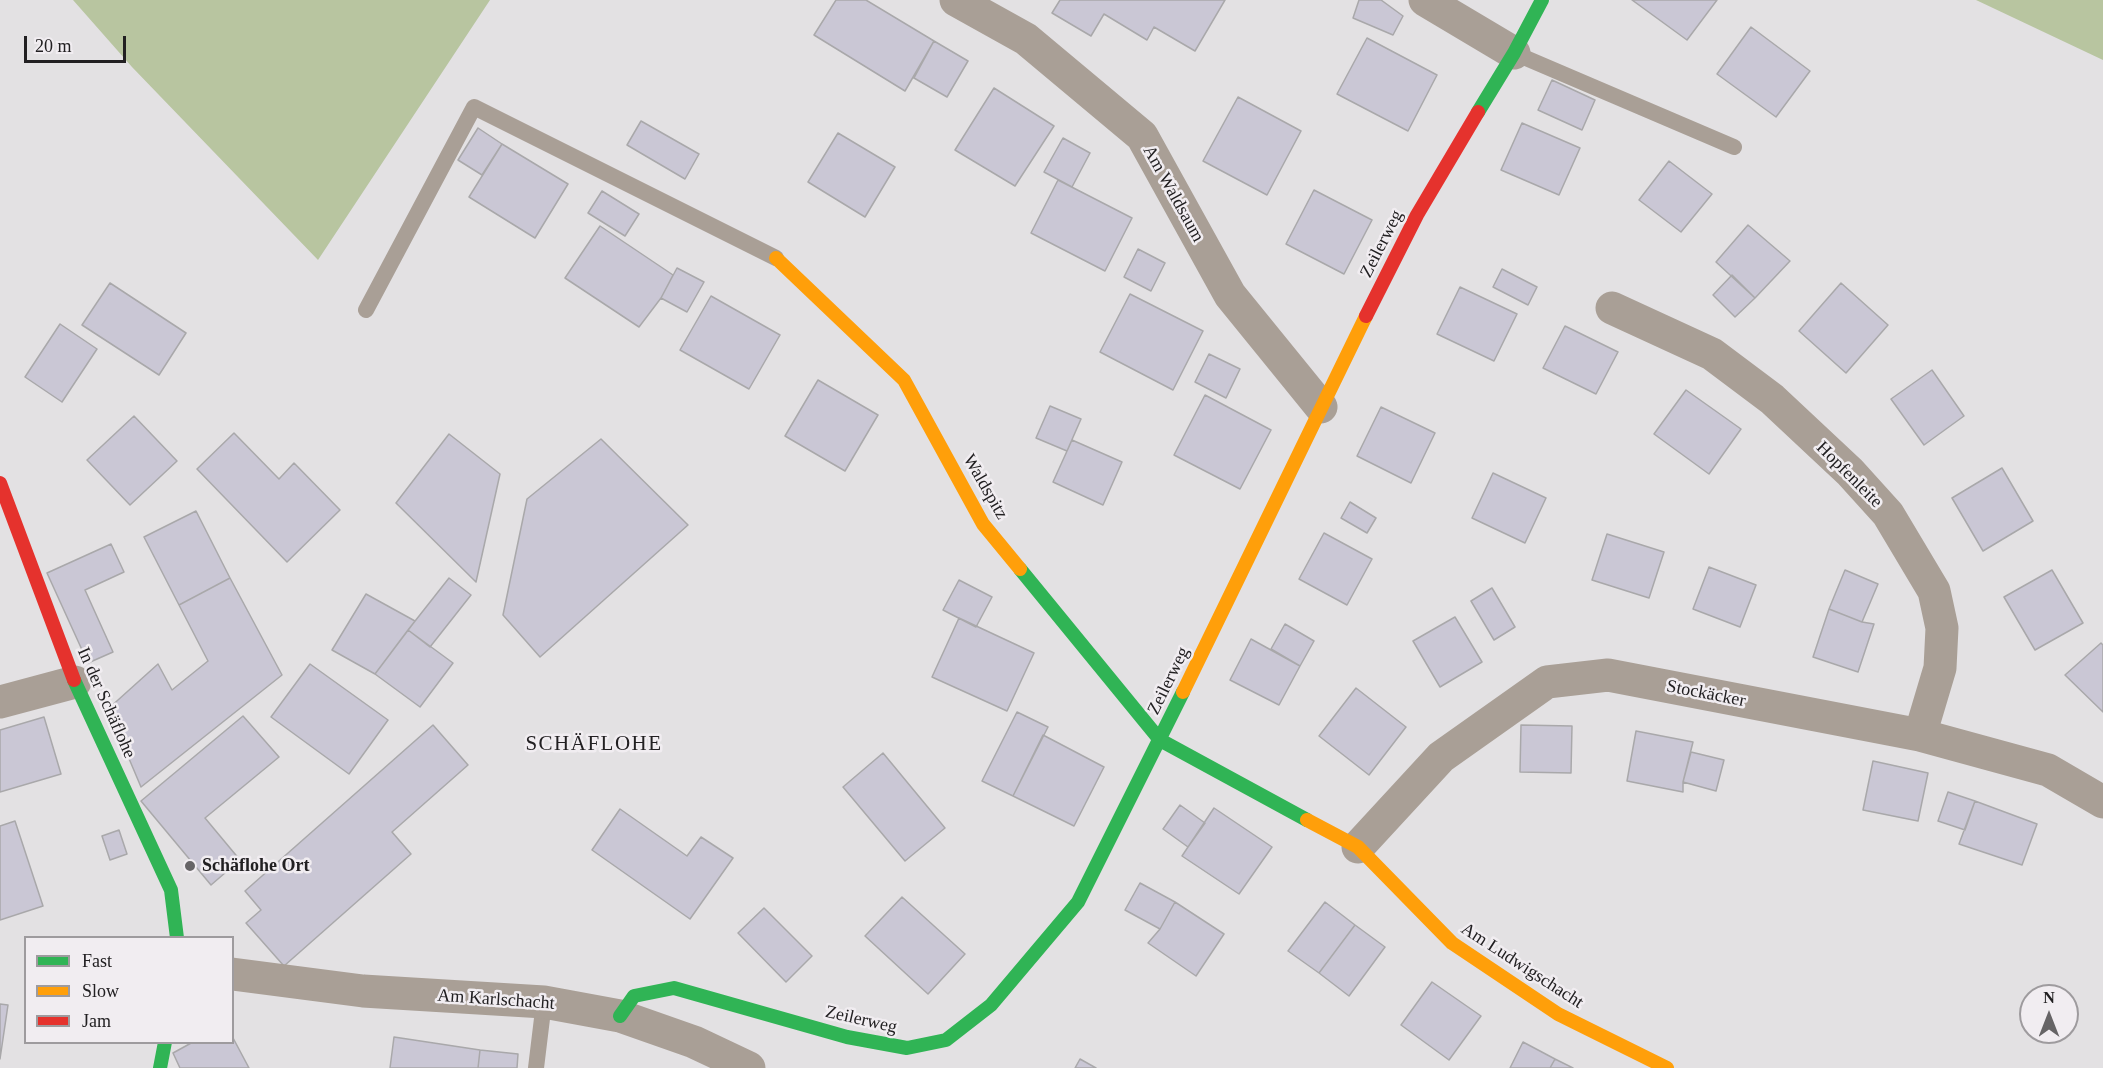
<!DOCTYPE html>
<html>
<head>
<meta charset="utf-8">
<style>
	body { margin:0 }
	#map { position:relative; width:2103px; height:1068px; overflow:hidden; background:#e3e1e3; font-family:Georgia,serif }
	canvas { display:block }
	.legend { position:absolute; left:24px; top:936px; width:210px; height:108px; box-sizing:border-box; background:#f1edf1; border:2px solid #9e9b9e; margin:0; padding:8px 10px; list-style:none; font-size:18px; color:#222022 }
	.legend li { display:flex; align-items:center; gap:12px; height:30px }
	.legend b { width:30px; border:2px solid #9e9b9e }
	.north { position:absolute; left:2019px; top:984px; width:60px; height:60px; box-sizing:border-box; background:#f1edf1; border:2px solid #9e9b9e; border-radius:50%; rotate:0deg; font-size:16px; font-weight:700; line-height:24px; text-align:center; color:#222022 }
	.north::after { content:''; display:block; margin:auto; width:21px; height:27px; background:#666466; clip-path:polygon(50% 0,100% 100%,50% 72%,0 100%) }
	.scale { position:absolute; left:24px; top:36px; width:102px; height:27px; box-sizing:border-box; border:3px solid #222022; border-top:0; padding-left:8px; font-size:18px; line-height:21px; white-space:nowrap; color:#222022; -webkit-text-stroke:4px #f1edf1; paint-order:stroke }
</style>
</head>
<body>
<div id="map">
<canvas width="2103" height="1068"></canvas>
<ul class="legend">
<li><b style="height:8px;background:#30b455"></b>Fast</li>
<li><b style="height:8px;background:#ff9f0a"></b>Slow</li>
<li><b style="height:8px;background:#e5322d"></b>Jam</li>
</ul>
<div class="north">N</div>
<div class="scale">20 m</div>
</div>
<script>
const g = document.querySelector('canvas').getContext('2d');
g.lineJoin = 'round';
function fill(path, color) {
  g.fillStyle = color;
  g.fill(path, 'evenodd');
}
function stroke(path, color, width, dash) {
  g.strokeStyle = color;
  g.lineWidth = width;
  g.lineCap = dash ? 'butt' : 'round';
  g.setLineDash(dash || []);
  g.stroke(path);
}
function drawText(font, color, halo, rows, align = 'center') {
  g.font = font + ' Georgia,serif';
  g.lineWidth = 5;
  g.setLineDash([]);
  g.textBaseline = 'middle';
  g.strokeStyle = halo;
  g.fillStyle = color;
  for (const [text, x, y, turn = 0] of rows) {
    g.save();
    g.translate(x, y);
    g.rotate((+turn || 0) * Math.PI / 180);
    g.textAlign = isNaN(turn) ? turn : align;
    if (halo) g.strokeText(text, 0, 0);
    g.fillText(text, 0, 0);
    g.restore();
  }
}
fill(new Path2D(`
	M73 0H490L318 260 132 67Z
	M1976 0H2103V60Z`), '#b8c5a0');
const building = new Path2D(`
	M836 0H866L934 41 905 91 814 35Z
	M1060 0H1225L1195 51 1154 27 1147 40 1104 14 1091 36 1052 13Z
	M1359 0H1381L1403 16 1393 35 1353 18Z
	M1632 0H1717L1687 40Z
	M1751 27 1810 71 1776 117 1717 74Z
	M1367 38 1437 75 1408 131 1337 94Z
	M934 41 968 61 947 97 914 78Z
	M1552 80 1595 100 1582 130 1538 110Z
	M994 88 1054 126 1015 186 955 150Z
	M1238 97 1301 131 1267 195 1203 161Z
	M641 121 699 154 685 179 627 145Z
	M1522 123 1580 148 1559 195 1501 170Z
	M478 128 502 144 482 175 458 160Z
	M838 133 895 167 865 217 808 182Z
	M1063 138 1090 153 1072 187 1044 172Z
	M502 144 568 184 535 238 469 197Z
	M1669 161 1712 194 1681 232 1639 200Z
	M1058 180 1132 218 1105 271 1031 233Z
	M1314 190 1372 220 1344 274 1286 244Z
	M602 191 639 214 625 236 588 213Z
	M1748 225 1790 261 1755 298 1716 262Z
	M600 226 673 275 661 298 639 327 565 278Z
	M1138 249 1165 263 1151 291 1124 277Z
	M677 268 704 282 687 312 661 298Z
	M1502 269 1537 287 1528 305 1493 287Z
	M1732 275 1755 298 1735 317 1713 295Z
	M110 283 186 333 159 375 82 325Z
	M1841 283 1888 325 1846 373 1799 331Z
	M1460 287 1517 314 1494 361 1437 334Z
	M1130 294 1203 331 1173 390 1100 352Z
	M711 296 780 335 749 389 680 350Z
	M60 324 97 349 62 402 25 377Z
	M1565 326 1618 352 1596 394 1543 368Z
	M1209 354 1240 369 1226 398 1195 382Z
	M1932 370 1964 416 1924 445 1891 399Z
	M818 380 878 415 845 471 785 436Z
	M1686 390 1741 429 1709 474 1654 434Z
	M1205 395 1271 430 1240 489 1174 455Z
	M1050 406 1081 419 1067 451 1036 438Z
	M1381 407 1435 433 1411 483 1357 456Z
	M134 416 177 461 130 505 87 460Z
	M234 433 279 479 294 463 340 510 287 562 197 469Z
	M449 434 500 474 476 582 396 503Z
	M601 439 688 525 540 657 503 615 527 499Z
	M1072 440 1122 462 1103 505 1053 482Z
	M2002 468 2033 521 1983 551 1952 498Z
	M1493 473 1546 498 1525 543 1472 518Z
	M1350 502 1376 518 1367 533 1341 518Z
	M196 511 230 578 179 605 144 537Z
	M1324 533 1372 559 1347 605 1299 579Z
	M1607 534 1664 552 1649 598 1592 580Z
	M111 544 124 572 85 590 113 652 88 663 47 573Z
	M1709 567 1756 585 1740 627 1693 609Z
	M1845 570 1878 584 1862 622 1829 609Z
	M2052 570 2083 623 2035 650 2004 597Z
	M230 578 282 675 141 787 108 709 158 664 172 690 208 661 179 605Z
	M449 578 471 595 430 647 408 630Z
	M959 580 992 597 976 627 943 610Z
	M1492 588 1515 627 1494 640 1471 601Z
	M366 594 415 621 375 674 332 650Z
	M1829 609 1862 622 1874 624 1858 672 1813 657Z
	M1455 617 1482 662 1440 687 1413 641Z
	M959 618 1034 653 1007 711 932 677Z
	M1285 624 1314 641 1300 666 1271 649Z
	M408 630 453 663 420 707 375 674Z
	M1251 639 1300 666 1279 705 1230 680Z
	M2101 643 2103 645V712L2065 675Z
	M310 664 388 720 349 774 271 717Z
	M1356 688 1406 727 1369 775 1319 736Z
	M1017 712 1048 727 1013 796 982 781Z
	M243 716 279 757 205 818 240 860 211 885 141 801Z
	M44 717 61 774 0 792V730Z
	M433 725 468 765 392 832 411 854 284 966 246 923 261 910 245 891Z
	M1521 725 1572 726 1571 773 1520 772Z
	M1636 731 1693 742 1683 782V792L1627 781Z
	M1043 735 1104 767 1074 826 1013 796Z
	M1691 752 1724 760 1716 791 1683 782Z
	M883 753 945 828 905 861 843 787Z
	M1873 761 1928 773 1918 821 1863 810Z
	M1948 792 1975 801 1965 830 1938 821Z
	M1975 801 2037 824 2022 865 1959 844Z
	M1180 805 1205 823 1188 847 1163 829Z
	M1214 808 1272 847 1239 894 1182 856Z
	M620 809 687 856 701 837 733 858 690 919 592 850Z
	M15 821 43 906 0 920V826Z
	M119 830 127 854 110 860 102 836Z
	M1140 883 1175 902 1160 929 1125 910Z
	M902 897 965 954 928 994 865 936Z
	M1175 902 1224 934 1196 976 1148 943 1160 929Z
	M1325 902 1355 925 1319 973 1288 951Z
	M764 908 812 956 786 982 738 933Z
	M1355 925 1385 947 1349 996 1319 973Z
	M1432 982 1481 1016 1449 1060 1401 1025Z
	M0 1004 8 1005 0 1059Z
	M232 1036 249 1068H180L173 1053 193 1042H232Z
	M394 1037 480 1050 478 1068H390Z
	M1523 1042 1555 1059 1550 1068H1510Z
	M480 1050 518 1054 517 1068H478Z
	M1080 1059 1096 1068H1075Z
	M1555 1059 1573 1068H1550Z`);
fill(building, '#cac7d5');
stroke(building, '#a9a8aa', 1.5);
stroke(new Path2D(`
	M1514 53 1734 147
	M366 310 474 107 776 258
	M536 1068 544 1002`), '#a99f96', 16);
stroke(new Path2D(`
	M956 0 1026 39 1142 136 1230 295 1321 407
	M1425 0 1514 53
	M1612 308 1712 354 1772 399 1850 472 1888 514 1934 591 1942 628 1940 668 1920 735
	M0 702 75 682
	M1358 847 1441 757 1547 682 1608 675 1920 735 2048 770 2103 802
	M232 974 363 991 544 1002 620 1016 694 1042 749 1068`), '#a99f96', 33);
stroke(new Path2D(`
	M1478 112 1514 53 1542 0
	M1020 569 1160 740 1307 820
	M74 680 171 890 177 938
	M620 1016 634 996 674 988 847 1037 907 1048 946 1040 991 1005 1078 902 1183 692
	M160 1068 165 1042`), '#30b455', 14);
stroke(new Path2D(`
	M776 258 904 380 983 524 1020 569
	M1183 692 1366 316
	M1307 820 1358 847 1452 943 1558 1014 1667 1068`), '#ff9f0a', 14);
stroke(new Path2D(`
	M1366 316 1417 215 1478 112
	M0 483 74 680`), '#e5322d', 14);
for (const [x, y, r, color] of [
	[190,866,6,"#666466"]
]) {
  const dot = new Path2D();
  dot.arc(x, y, r, 0, 2 * Math.PI);
  g.fillStyle = color;
  g.fill(dot);
  stroke(dot, '#f1edf1', 2);
}
drawText('18px', '#222022', '#f1edf1', [
	["Am Waldsaum",1173,194,61],
	["Zeilerweg",1382,244,-63],
	["Hopfenleite",1849,475,45],
	["Waldspitz",985,487,60],
	["Zeilerweg",1169,681,-64],
	["Stockäcker",1706,694,11],
	["In der Schäflohe",106,703,66],
	["Am Ludwigschacht",1522,966,33],
	["Am Karlschacht",496,1000,4],
	["Zeilerweg",861,1020,13]
]);
drawText('bold 18px', '#222022', '#f1edf1', [
	["Schäflohe Ort",202,866]
], 'left');
g.letterSpacing = '1.5px';
drawText('21px', '#222022', '#f1edf1', [
	["SCHÄFLOHE",594,744]
]);
g.letterSpacing = '0px';
</script>
</body>
</html>
